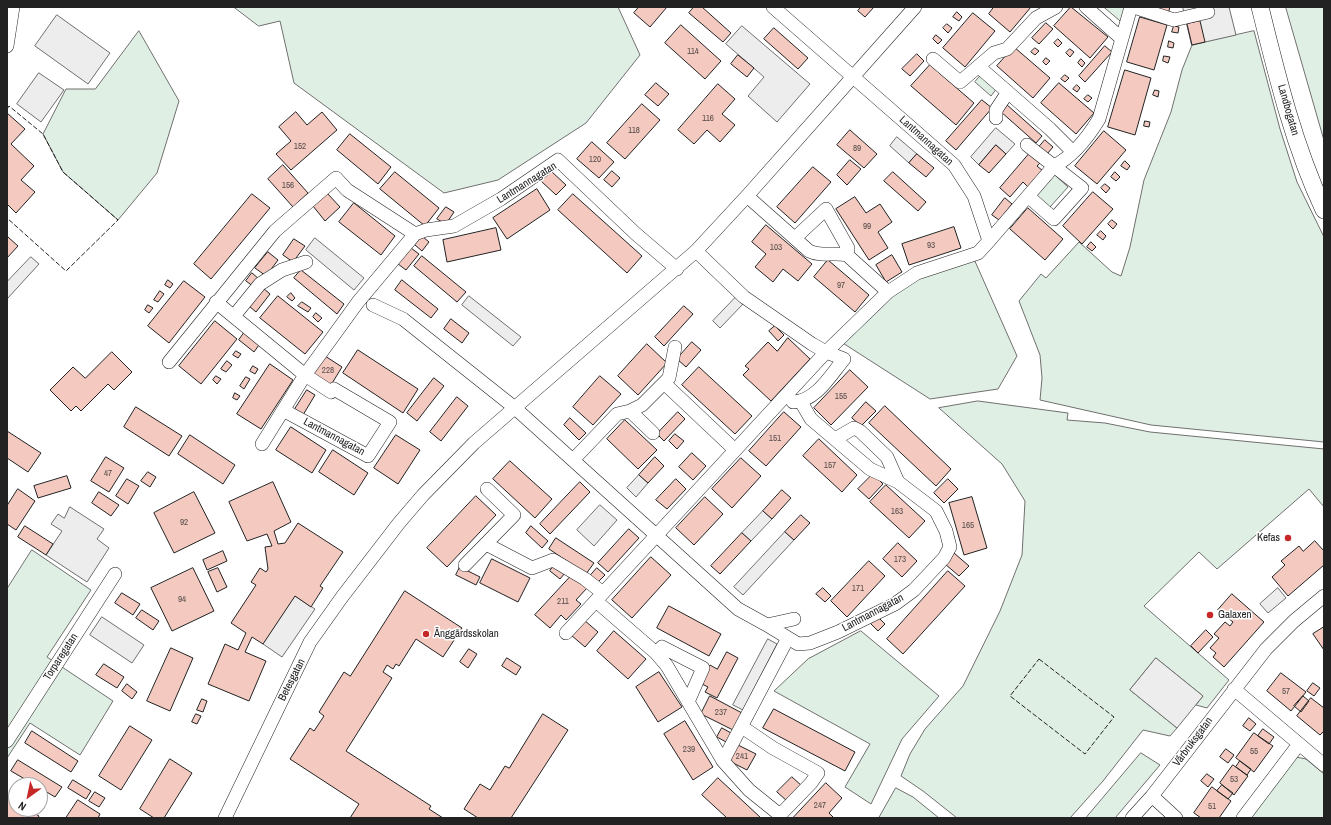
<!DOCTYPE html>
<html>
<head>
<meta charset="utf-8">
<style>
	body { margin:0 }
	#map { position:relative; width:1331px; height:825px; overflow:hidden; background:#fff; font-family:"Archivo Narrow",sans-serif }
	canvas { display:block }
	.frame { position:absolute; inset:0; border:8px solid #222; pointer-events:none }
	.north { position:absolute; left:8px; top:777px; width:40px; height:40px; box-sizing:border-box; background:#fff; border:1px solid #a7a7a7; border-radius:50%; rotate:213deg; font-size:11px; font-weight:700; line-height:16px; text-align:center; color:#222 }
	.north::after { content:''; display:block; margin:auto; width:14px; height:18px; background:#c62828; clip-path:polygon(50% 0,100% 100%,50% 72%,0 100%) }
</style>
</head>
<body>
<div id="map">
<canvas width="1331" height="825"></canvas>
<div class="frame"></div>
<div class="north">N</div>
</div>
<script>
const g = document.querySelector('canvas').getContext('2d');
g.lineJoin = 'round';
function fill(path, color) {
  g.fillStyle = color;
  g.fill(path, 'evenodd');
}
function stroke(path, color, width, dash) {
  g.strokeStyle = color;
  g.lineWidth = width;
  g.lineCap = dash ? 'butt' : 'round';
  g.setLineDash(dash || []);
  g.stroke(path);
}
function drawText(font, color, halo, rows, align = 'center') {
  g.font = font + ' "Archivo Narrow",sans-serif';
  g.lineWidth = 3;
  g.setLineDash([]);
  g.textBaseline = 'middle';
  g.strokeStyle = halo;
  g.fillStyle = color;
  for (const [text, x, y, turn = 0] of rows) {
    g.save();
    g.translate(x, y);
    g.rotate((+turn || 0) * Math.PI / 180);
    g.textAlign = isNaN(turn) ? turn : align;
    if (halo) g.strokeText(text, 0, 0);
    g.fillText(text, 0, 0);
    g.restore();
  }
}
const green = new Path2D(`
	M234 7H618L640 55 586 123 498 180 444 193 294 83 280 21 259 26Z
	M1104 7H1125L1123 23Z
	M1286 7H1324V140Z
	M139 31 179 101 157 173 118 220 63 172 43 134 66 89H95Z
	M1254 31 1280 129 1297 182 1324 237V442L1151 425 1040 400 1042 378 1040 355 1019 301 1041 274 1046 278 1079 242 1112 272 1121 276 1130 247 1144 180 1171 112 1182 70 1192 45Z
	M982 74 997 88 991 96 975 82Z
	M1055 175 1068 187 1050 207 1037 196Z
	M974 259 1017 356 998 389 930 399 835 338 894 283Z
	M978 401 1068 413 1067 420 1105 423 1150 432 1324 449V507L1309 489 1217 569 1199 552 1144 606 1229 680 1207 708 1196 705 1203 696 1156 658 1130 690 1177 728 1170 736 1143 730 1103 781 1070 818H957L923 791 901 776 910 754 925 729 963 686 1000 611 1022 555 1025 501 1002 464 939 408Z
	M32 550 91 590 47 657 113 701 80 755 30 723 7 758V589Z
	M861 631 939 696 902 739 871 804 845 787 870 744 774 691 808 659Z
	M1141 753 1160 765 1115 818H1086Z
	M1296 757 1306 759 1324 774V818H1246Z
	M896 788 913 797 939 818H879Z`);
fill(green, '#e0efe3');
stroke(green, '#6f6f6f', 1);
const parking = new Path2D(`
	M1183 7H1229L1236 35 1192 45Z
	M57 15 110 53 88 84 35 46Z
	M742 26 810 84 777 122 748 96 764 77 726 44Z
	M39 73 64 90 41 122 17 104Z
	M996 128 1015 144 1006 154 996 145 979 165 971 157Z
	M897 137 917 154 909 163 890 146Z
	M315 238 364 278 354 290 306 250Z
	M31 257 39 264 7 299V282Z
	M469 296 521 337 513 346 462 305Z
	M737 296 744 303 720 328 713 321Z
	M639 475 648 483 636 497 627 488Z
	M600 505 617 520 594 546 577 530Z
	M70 507 104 529 97 539 109 548 87 582 46 555 62 531 51 524 58 514 64 518Z
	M763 511 772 519 751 541 742 533Z
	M785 532 794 540 743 595 734 587Z
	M1278 588 1286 598 1268 613 1260 604Z
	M295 596 315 609 282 657 263 644Z
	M102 617 144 645 132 663 90 635Z
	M768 639 777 644 743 710 733 705Z
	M1156 658 1203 696 1177 728 1130 690Z`);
fill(parking, '#ededed');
stroke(parking, '#6f6f6f', 1);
const building = new Path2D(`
	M639 7H667L650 27 634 13Z
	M694 7H702L731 33 723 42 689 13Z
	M861 7H874L865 17 858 11Z
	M994 7H1031L1010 32 989 14Z
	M1071 7 1108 37 1090 58 1054 26Z
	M1148 7H1170L1168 14Z
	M957 12 962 17 959 21 953 17Z
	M973 13 995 31 965 67 943 48Z
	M1140 17 1167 25 1154 70 1127 62Z
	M1200 21 1205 42 1192 45 1187 24Z
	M1046 23 1053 29 1039 44 1032 38Z
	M947 24 952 28 948 33 943 28Z
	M681 25 721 61 705 79 665 43Z
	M1174 26 1179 27 1178 33 1172 32Z
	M774 28 808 58 798 69 764 39Z
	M936 35 942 40 938 44 933 39Z
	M1058 39 1062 43 1058 47 1054 43Z
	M1169 41 1174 43 1173 48 1168 47Z
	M1105 46 1112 52 1085 82 1079 76Z
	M1014 47 1050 78 1033 98 997 66Z
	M1035 48 1039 51 1035 55 1031 52Z
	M1070 49 1074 52 1070 57 1066 53Z
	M917 54 924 61 910 76 902 69Z
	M738 55 754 68 747 77 731 64Z
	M1164 56 1170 57 1168 63 1163 61Z
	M1046 58 1050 61 1046 65 1043 62Z
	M1081 59 1085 63 1082 67 1078 63Z
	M930 65 974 103 956 125 911 86Z
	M1125 70 1151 78 1135 135 1108 127Z
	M1065 75 1069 78 1065 82 1061 79Z
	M656 83 669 94 658 106 645 95Z
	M1059 83 1094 113 1076 134 1041 103Z
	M718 84 735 99 722 114 735 125 720 142 707 130 694 144 678 130Z
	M1077 85 1080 88 1077 92 1073 89Z
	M1155 90 1159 91 1158 97 1153 95Z
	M1088 95 1092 98 1088 102 1084 99Z
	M982 100 992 108 956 150 946 141Z
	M642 104 660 120 625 159 607 143Z
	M1006 104 1042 136 1036 143 1000 111Z
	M296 112 307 125 322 112 337 130 291 170 276 154 291 141 279 127Z
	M7 113 25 129 11 144 34 166 21 180 35 192 16 213 7 204Z
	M1145 121 1150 122 1149 127 1144 126Z
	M850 130 877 154 864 168 837 145Z
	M1104 131 1126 150 1097 184 1075 166Z
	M350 134 391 167 378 184 337 150Z
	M1045 140 1053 147 1047 154 1039 147Z
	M592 142 614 162 599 178 577 159Z
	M996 145 1006 154 989 173 979 165Z
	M917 154 934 168 926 177 909 163Z
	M1029 154 1040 163 1037 166 1043 171 1028 187 1023 182 1010 197 1000 188Z
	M850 160 861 169 847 185 837 175Z
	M1125 161 1130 166 1127 170 1121 166Z
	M283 165 308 193 293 207 268 179Z
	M813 167 831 182 795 223 777 207Z
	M551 171 566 185 556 195 541 181Z
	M612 171 620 178 612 187 604 180Z
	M395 172 439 208 425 226 380 189Z
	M893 172 926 202 918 211 884 181Z
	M1115 172 1120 177 1116 181 1111 177Z
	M1105 184 1110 188 1106 193 1101 188Z
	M537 189 550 210 507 239 493 218Z
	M1093 192 1113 209 1082 244 1063 226Z
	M327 193 340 207 325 221 313 206Z
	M252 194 270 208 211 279 194 264Z
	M573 194 642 256 627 273 558 210Z
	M855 197 866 213 880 204 892 222 878 232 888 248 869 260 836 209Z
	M1005 198 1012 204 999 220 992 215Z
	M354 203 395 236 381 255 339 222Z
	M446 207 454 212 446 224 437 219Z
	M1028 208 1063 239 1045 260 1010 229Z
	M1112 220 1117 224 1113 229 1108 224Z
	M766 225 812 264 798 281 783 269 773 282 755 267 766 254 752 242Z
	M954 227 961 248 909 265 902 244Z
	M496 228 501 250 447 262 443 240Z
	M1101 231 1106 236 1103 240 1097 235Z
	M422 236 429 242 422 251 415 245Z
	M8 237 18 246 7 258V239Z
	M294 239 305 246 293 262 283 255Z
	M1091 242 1096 247 1092 251 1087 247Z
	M411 248 419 254 406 270 398 264Z
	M268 252 278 260 266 276 255 268Z
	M892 255 902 272 886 282 876 265Z
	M422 256 466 292 457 302 414 266Z
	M828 260 869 295 855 312 814 277Z
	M301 270 344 304 337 314 294 278Z
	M252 273 259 279 254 287 246 281Z
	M168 280 173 284 170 288 165 285Z
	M402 280 438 309 431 318 395 290Z
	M184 281 205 297 169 343 148 326Z
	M263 288 270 294 256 312 249 306Z
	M160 291 164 294 158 302 154 300Z
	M291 293 295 298 292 301 287 297Z
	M278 296 323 332 305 354 260 318Z
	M302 302 311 308 308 312 298 306Z
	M148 305 153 308 149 313 145 310Z
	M684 306 693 314 664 346 655 337Z
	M316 313 322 318 318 322 313 317Z
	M451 319 469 333 462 343 444 329Z
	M215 321 237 339 201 384 179 366Z
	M775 326 784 335 778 341 769 331Z
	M244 333 259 345 254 352 239 340Z
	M788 338 810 359 771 401 743 375 749 369 745 366 768 342 777 351Z
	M692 342 701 350 686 367 677 359Z
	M647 344 667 363 638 395 618 376Z
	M358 350 418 389 403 413 343 373Z
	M236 351 241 354 238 358 233 355Z
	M112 352 132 372 114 390 108 384 81 411 76 406 71 411 50 390 73 367 85 378Z
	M325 356 342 367 331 385 314 374Z
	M227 361 232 365 226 372 221 369Z
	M270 364 293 380 261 429 237 414Z
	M253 366 258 369 255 374 250 371Z
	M699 367 752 416 735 434 682 385Z
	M850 370 868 387 831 425 814 408Z
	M216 376 221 379 217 384 213 380Z
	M600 376 621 394 593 425 573 407Z
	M246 377 250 379 244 389 240 386Z
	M434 378 444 386 417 421 407 413Z
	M307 390 315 395 303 415 295 409Z
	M235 393 240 396 237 400 233 398Z
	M457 397 468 406 441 441 430 432Z
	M866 402 876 411 861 426 852 418Z
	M885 406 951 469 936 486 869 423Z
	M136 407 182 436 169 456 124 427Z
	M678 412 685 419 664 441 657 434Z
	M784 412 801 427 766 466 749 451Z
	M570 418 586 433 579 440 564 425Z
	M625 420 657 450 638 469 607 439Z
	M291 427 326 450 312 473 276 450Z
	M7 431 41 453 28 472 7 458Z
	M675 434 684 441 677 449 669 441Z
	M190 435 235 465 223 484 178 454Z
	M396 435 420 450 398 484 374 468Z
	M819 439 857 475 842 492 803 456Z
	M333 450 368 473 354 495 319 472Z
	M692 453 706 466 693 480 679 467Z
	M106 457 124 468 109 492 91 481Z
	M655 457 664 466 648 483 639 475Z
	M741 458 761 476 732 508 712 489Z
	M510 461 552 499 535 518 493 479Z
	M148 472 156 477 150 487 141 481Z
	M873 474 883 484 869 499 858 489Z
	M67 476 71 488 38 498 34 486Z
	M127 479 139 486 128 504 116 496Z
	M676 479 686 489 667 509 656 500Z
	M948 479 958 489 944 503 934 493Z
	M273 482 291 522 274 531 278 544 285 543 298 523 343 552 320 586 323 588 311 607 295 596 263 644 252 637 245 652 266 661 249 701 208 684 225 644 238 650 246 633 231 623 256 585 251 582 260 568 266 572 268 569 265 547 272 546 267 534 247 541 229 502Z
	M580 482 590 492 550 534 540 524Z
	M886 485 925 521 909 538 870 502Z
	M18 489 35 501 16 530 7 524V506Z
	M782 490 791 498 772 519 763 511Z
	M99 492 119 505 111 516 92 503Z
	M194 492 215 533 174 553 154 513Z
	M476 496 496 515 447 567 427 548Z
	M705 497 723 514 694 545 676 528Z
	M972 497 987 548 964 555 949 503Z
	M801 515 810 523 794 540 785 532Z
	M25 526 53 544 46 555 18 537Z
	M531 526 548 541 542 548 526 533Z
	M629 529 639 538 608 572 598 563Z
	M742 533 751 541 720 574 711 566Z
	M556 538 594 563 586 574 549 549Z
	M1315 541 1324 551V565L1288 596 1272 577 1285 565 1281 561 1299 546 1303 551Z
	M898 543 917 561 902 577 883 559Z
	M223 551 227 561 207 570 203 560Z
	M954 553 969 566 959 576 945 564Z
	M651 557 671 575 632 618 612 600Z
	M492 559 530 578 518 602 480 583Z
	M869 561 885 576 847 617 831 601Z
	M555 564 565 573 560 579 550 571Z
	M460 567 480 577 476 585 456 575Z
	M193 568 214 611 172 631 151 588Z
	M218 568 227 587 217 592 208 572Z
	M597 568 605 575 597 583 590 576Z
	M948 571 965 586 903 654 887 639Z
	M572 575 587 588 576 600 581 604 566 620 561 615 550 628 535 615Z
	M823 588 831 596 825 602 816 594Z
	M405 591 462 628 443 657 416 639 399 666 396 664 393 669 387 665 383 672 392 678 346 751 431 806 429 809 443 818H350L359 804 290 759 310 728 314 731 324 716 319 712 344 672 350 676Z
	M122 593 140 604 133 615 115 603Z
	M1232 594 1264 622 1224 667 1213 657 1216 653 1210 648 1219 638 1214 634 1225 622 1230 626 1233 622 1218 610Z
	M669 606 721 634 709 656 657 628Z
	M142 610 159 621 153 630 136 618Z
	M877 616 885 624 878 631 871 624Z
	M584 620 598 632 585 647 571 635Z
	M1324 627V650L1313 634Z
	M1206 630 1213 637 1198 653 1191 646Z
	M614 631 646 659 628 679 597 651Z
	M171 648 193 658 170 711 147 701Z
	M469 649 477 654 468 668 460 662Z
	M727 652 738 658 717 698 705 692 708 687 700 683 710 665 717 669Z
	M507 658 521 667 516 675 502 666Z
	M104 664 124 677 117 688 96 675Z
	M659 672 682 707 658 722 636 687Z
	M1281 673 1306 692 1291 711 1267 691Z
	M1313 683 1320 688 1314 696 1307 691Z
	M127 684 137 692 132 699 122 691Z
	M710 696 742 713 733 730 701 714Z
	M1303 696 1309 701 1301 712 1294 706Z
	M1311 698 1324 708V731L1320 735 1297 716Z
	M202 699 207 701 203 712 197 710Z
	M774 709 855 752 845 771 763 728Z
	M196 714 201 716 197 724 192 722Z
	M543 714 568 730 511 818H478L464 809 480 784 490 790 505 766 509 768Z
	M1249 718 1256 724 1250 731 1243 726Z
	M685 721 713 767 693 780 664 734Z
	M130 726 152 740 121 790 99 776Z
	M722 728 731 733 726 742 717 737Z
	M1263 729 1274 737 1269 744 1258 736Z
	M32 731 78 761 71 772 25 743Z
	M1254 733 1273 746 1254 772 1236 758Z
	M738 745 756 754 747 770 729 761Z
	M1226 749 1234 755 1228 763 1220 757Z
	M170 759 192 773 164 818H154L140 809Z
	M18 760 62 787 55 797 40 788V785H35L11 771Z
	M1240 761 1251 769 1247 775 1236 767Z
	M1233 765 1248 776 1234 795 1220 783Z
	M1207 774 1214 779 1208 787 1201 781Z
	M792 777 802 786 787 801 777 792Z
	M718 778 731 790 761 818H727L702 795Z
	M73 780 91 791 86 799 68 788Z
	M826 783 842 798 829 813 834 818H793Z
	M1222 785 1233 793 1228 799 1217 791Z
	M1212 787 1231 801 1219 818H1201L1194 813Z
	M95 792 105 798 99 807 89 801Z
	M7 796 16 802V809H28L39 816 38 818H7Z
	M78 800 100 814 98 818H66Z`);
fill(building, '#f3c9c0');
stroke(building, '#222', 1);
const minor = new Path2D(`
	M1086 7 1122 39
	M1134 7 1174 20 1208 12
	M7 46 13 7
	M933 59 960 82 994 53 1007 49 1036 18 1056 7
	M979 67 1050 129 1073 152
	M996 118V110L1008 92
	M1027 145 1082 188 1054 219 1029 197
	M747 196 809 251C821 257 834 252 847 255L888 292
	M795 238 826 209 848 248 847 255
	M989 241 1054 166C1074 156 1088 137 1099 119L1131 7
	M696 251 744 297 812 344 826 352 844 359C830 376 816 401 793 402
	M216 302 305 375 331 392 334 389 390 422 368 456 283 410
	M373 305 403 319 515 408 738 609 767 625 794 619
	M234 316 260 284 282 270 306 262
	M675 347 669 378 664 383 735 450
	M169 362 275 231 336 178 347 190 415 234
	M630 411 653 433
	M835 439 854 428 860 431 887 457 898 482
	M262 444 305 375 358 302 415 234 426 230 454 226 501 199 558 160 636 234 677 269
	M573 460 617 414 630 411 642 405 664 383
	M486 544 532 568 553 560 585 579 603 593
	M465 565 514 515 487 489
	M596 601 656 653 667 666 723 761
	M767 625 798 644 810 643 838 632 895 604 914 590 944 558 950 547 946 531 936 511 898 482 870 469 811 419 801 402
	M566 633 826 352 888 292 917 273 978 253 989 241 974 196 954 165 773 7
	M656 653 662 647 703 668 688 702
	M1234 689 1324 765
	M742 727 773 748 818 773 811 783 780 815 749 790 723 761 788 638
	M7 741 115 574
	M1152 796 1176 818
	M225 818 310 642 342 597 399 523 423 495 474 443 696 251 747 196 915 7
	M1132 818 1152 796 1266 649 1294 621 1324 596
	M1243 818 1299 744`);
const tertiary = new Path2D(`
	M1260 7C1277 76 1294 146 1324 210`);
stroke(minor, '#222', 14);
stroke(tertiary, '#222', 18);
stroke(minor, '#fff', 13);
stroke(tertiary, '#fff', 17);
stroke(new Path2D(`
	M7 109 9 106 43 134 63 172 118 220 66 271 7 218
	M1039 659 1114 717 1085 754 1010 696Z`), '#222', 1, [5, 2]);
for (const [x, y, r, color] of [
	[1288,538,4,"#c62828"],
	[1210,615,4,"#c62828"],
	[426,634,4,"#c62828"]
]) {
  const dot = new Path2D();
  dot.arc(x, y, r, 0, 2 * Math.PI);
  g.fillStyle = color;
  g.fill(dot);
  stroke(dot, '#fff', 1.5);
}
drawText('9px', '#564c4a', null, [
	["114",693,52],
	["116",708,119],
	["118",634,131],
	["152",300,147],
	["89",857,149],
	["120",595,160],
	["156",288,186],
	["99",867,227],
	["93",931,246],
	["103",776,248],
	["97",841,286],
	["228",328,371],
	["155",841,397],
	["151",775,439],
	["157",830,466],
	["47",108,474],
	["163",897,512],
	["92",184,523],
	["165",968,526],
	["173",900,560],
	["171",858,589],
	["94",182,600],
	["211",563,602],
	["57",1286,692],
	["237",721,713],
	["239",689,750],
	["55",1254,752],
	["241",742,757],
	["53",1234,780],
	["247",820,806],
	["51",1212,807]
]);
drawText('11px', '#222', '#fff', [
	["Landbogatan",1288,110,74],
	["Lantmannagatan",926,141,42],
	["Lantmannagatan",527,183,-32],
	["Lantmannagatan",334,437,28],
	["Lantmannagatan",873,613,-28],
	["Torparegatan",61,657,-57],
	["Betesgatan",292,680,-63],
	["Vårbruksgatan",1193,742,-53]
]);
drawText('11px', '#222', '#fff', [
	["Kefas",1280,538,"right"],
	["Galaxen",1218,615],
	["Änggårdsskolan",434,634]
], 'left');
</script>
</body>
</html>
